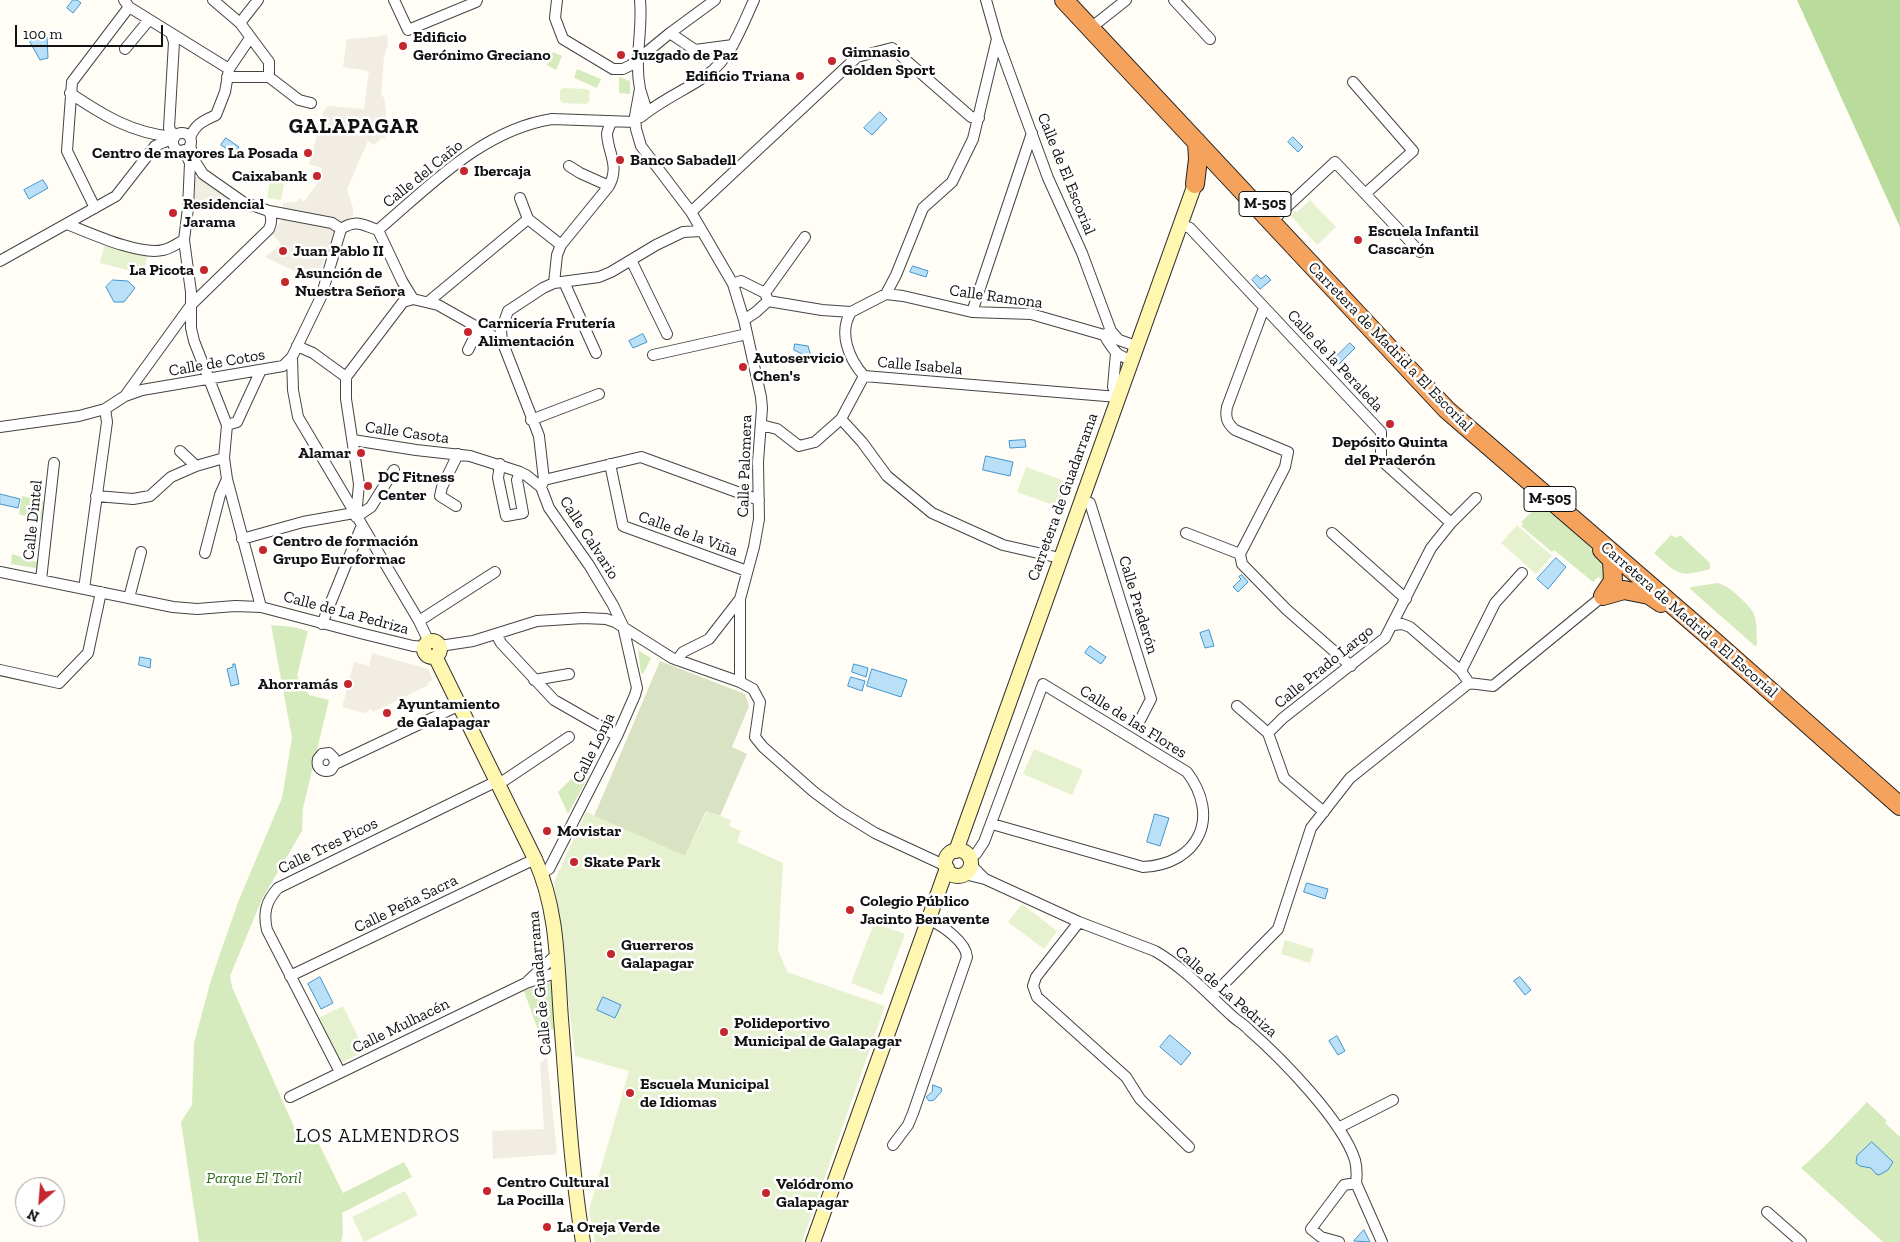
<!DOCTYPE html>
<html>
<head>
<meta charset="utf-8">
<style>
	body { margin:0 }
	#map { position:relative; width:1900px; height:1242px; overflow:hidden; background:#fffdf5; font-family:"Zilla Slab",serif }
	canvas { display:block }
	.north { position:absolute; left:15px; top:1177px; width:50px; height:50px; box-sizing:border-box; background:#fff; border:1px solid #a0a0a0; border-radius:50%; rotate:207deg; font-size:14px; font-weight:700; line-height:20px; text-align:center; color:#111 }
	.north::after { content:''; display:block; margin:auto; width:18px; height:22px; background:#c4262e; clip-path:polygon(50% 0,100% 100%,50% 72%,0 100%) }
	.scale { position:absolute; left:15px; top:25px; width:148px; height:22px; box-sizing:border-box; border:2px solid #111; border-top:0; padding-left:6px; font-size:15px; line-height:18px; white-space:nowrap; color:#111; -webkit-text-stroke:4px #fff; paint-order:stroke }
</style>
</head>
<body>
<div id="map">
<canvas width="1900" height="1242"></canvas>
<div class="north">N</div>
<div class="scale">100 m</div>
</div>
<script>
const g = document.querySelector('canvas').getContext('2d');
g.lineJoin = 'round';
function fill(path, color) {
  g.fillStyle = color;
  g.fill(path, 'evenodd');
}
function stroke(path, color, width, dash) {
  g.strokeStyle = color;
  g.lineWidth = width;
  g.lineCap = dash ? 'butt' : 'round';
  g.setLineDash(dash || []);
  g.stroke(path);
}
function drawText(font, color, halo, rows, align = 'center') {
  g.font = font + ' "Zilla Slab",serif';
  g.lineWidth = 5;
  g.setLineDash([]);
  g.textBaseline = 'middle';
  g.strokeStyle = halo;
  g.fillStyle = color;
  for (const [text, x, y, turn = 0] of rows) {
    g.save();
    g.translate(x, y);
    g.rotate((+turn || 0) * Math.PI / 180);
    g.textAlign = isNaN(turn) ? turn : align;
    if (halo) g.strokeText(text, 0, 0);
    g.fillText(text, 0, 0);
    g.restore();
  }
}
fill(new Path2D(`
	M553 52 562 56 556 70 547 65Z
	M577 69 601 79 597 88 574 78Z
	M619 77 630 81V94L619 93Z
	M22 496 42 500 45 503 44 520 38 521 19 514Z
	M1542 502 1604 560 1606 582 1598 577 1593 582 1554 550 1552 552 1521 526 1523 525 1521 522Z
	M1671 535 1676 538 1680 535 1710 563V569C1678 578 1678 574 1654 553Z
	M12 554 40 563 38 568H35L11 564Z
	M1718 583C1727 586 1732 590 1738 596 1759 614 1756 618 1757 645L1755 646 1690 589 1691 587Z
	M271 625 293 627 308 631 297 676 309 695 329 700 303 808 302 831 262 899 230 976 232 987 295 1129 305 1139 319 1144 343 1193 404 1162 412 1177 342 1213 343 1233 341 1242H199L181 1122 192 1105 194 1043 211 980 238 902 282 798 292 738Z
	M638 650 651 658 643 674 641 673Z
	M580 770 588 777 568 814 558 792Z
	M551 982 556 1021 554 1029 539 1033 524 991Z
	M1867 1102 1887 1121 1885 1123 1900 1137V1242H1883L1801 1168 1824 1147Z`), '#d5ebbd');
fill(new Path2D(`
	M1797 0H1900V227Z`), '#b9dc9c');
fill(new Path2D(`
	M660 661 745 694 749 706 732 747 747 754 720 816 706 811 685 856 594 816Z`), '#d9e3c4');
fill(new Path2D(`
	M563 88 587 89 590 91 589 101 586 104 563 103 560 100V90Z
	M272 169 286 172 281 200 267 198Z
	M1310 200 1336 227 1317 245 1291 216 1294 210 1297 212Z
	M104 246 147 256 143 274 100 263Z
	M1026 467 1073 484 1064 509 1017 492Z
	M1517 525 1552 556 1536 574 1501 543Z
	M1034 749 1083 770 1072 795 1023 774Z
	M707 811 731 820 729 826 741 831 737 842 783 863 778 950 787 972 885 1006 802 1242H595L589 1210 629 1071 575 1056 554 882 586 812 685 856Z
	M1022 904 1057 931 1044 949 1008 922Z
	M874 923 905 934 882 995 851 983Z
	M1285 940 1314 949 1310 963 1281 954Z
	M343 1006 365 1051 341 1063 319 1018Z
	M405 1191 418 1215 364 1242 352 1217Z`), '#e6f2cf');
fill(new Path2D(`
	M387 35 388 45 384 57 381 94 384 98 386 110 385 139 380 138V140L374 145 368 141 347 189 353 208V216L337 226 317 279 306 274 305 276 265 257 281 244 272 234 282 219 283 203 296 202 300 198 304 202 319 181 322 168 309 164 324 110 328 106 364 109 369 71 343 67 347 39 373 37Z
	M203 174 259 207 251 213 223 206 210 209 194 206 191 219 181 217 184 182Z
	M372 653 428 669 433 680 428 682 429 685 373 712 371 709 364 713 342 707 346 693 345 682 350 676 354 662 369 666Z
	M547 1057 557 1154 493 1159 492 1131 544 1129 540 1063Z`), '#f1ede2');
const water = new Path2D(`
	M73 0H77L81 3 73 13 67 8Z
	M38 37H47L48 58 40 60 30 42Z
	M880 112 887 119 872 135 864 128Z
	M1293 137 1303 147 1298 152 1288 142Z
	M226 138 239 147 234 154 221 145Z
	M43 180 48 188 29 199 24 190Z
	M913 266 928 271 926 277 910 272Z
	M1257 275 1261 279 1266 275 1271 280 1260 289 1252 280Z
	M113 280 128 281 135 288 124 302H114L106 287Z
	M643 334 647 342 633 348 629 341Z
	M1350 343 1355 348 1339 364 1334 359Z
	M795 344 808 346 812 359 794 350Z
	M1025 440 1026 447 1010 448 1009 441Z
	M986 456 1013 462 1010 476 983 470Z
	M0 494 20 499 18 508 0 504Z
	M1556 558 1566 567 1548 589 1537 579Z
	M1242 575 1248 582 1238 592 1233 587 1241 579 1239 577Z
	M1209 630 1214 646 1205 648 1200 633Z
	M1090 646 1106 657 1101 664 1085 653Z
	M140 657 151 659 150 668 139 665Z
	M233 664H235L239 684 231 686 227 669 233 667Z
	M854 664 868 668 866 677 852 672Z
	M872 669 907 680 901 697 867 686Z
	M851 677 865 681 862 691 848 686Z
	M1155 814 1169 818 1160 846 1147 842Z
	M1307 883 1328 889 1325 899 1304 892Z
	M320 977 333 1003 321 1009 308 984Z
	M1520 977 1531 990 1525 995 1514 981Z
	M603 997 621 1005 615 1018 597 1010Z
	M1170 1035 1191 1053 1181 1065 1160 1047Z
	M1337 1036 1345 1051 1338 1055 1329 1041Z
	M933 1085 941 1088 942 1091 934 1100 929 1101 926 1097 932 1092Z
	M1872 1142 1893 1162 1888 1170 1879 1175 1876 1174 1871 1168 1860 1166 1856 1163 1857 1156Z
	M1364 1230 1370 1242 1354 1241Z`);
fill(water, '#b9e0f7');
stroke(water, '#3f96cf', 1);
const street = new Path2D(`
	M124 0 129 7 229 69
	M213 0 240 23 269 62V77
	M394 0 408 30 476 2 477 0
	M557 0 555 18 563 39 613 69H623L631 65 670 33 715 0
	M986 0 997 39 1048 178 1082 253 1111 331 1119 340 1136 346
	M1174 0 1210 39
	M240 23 258 0
	M1097 23 1126 0
	M171 33 174 42 169 128 175 137
	M670 33 695 50 733 45
	M125 49 149 20
	M227 77H269L299 100 311 103
	M1353 82 1413 151 1365 194
	M640 89C634 59 643 30 640 0
	M70 93C104 116 132 133 173 137
	M645 113V105L640 89 635 116 636 129 641 146 691 212 733 284 744 320 761 397 762 408 758 462 759 519 754 547 740 599V682
	M641 117C661 100 686 90 707 75 731 58 742 26 754 0
	M173 142a9 9 0 1 1 18 0a9 9 0 1 1-18 0Z
	M190 138C195 124 203 121 216 115L225 92 229 69 250 38
	M190 145 194 160 203 174 243 202 269 211 332 223 341 229
	M184 150 190 163 188 208 184 240 191 292V328L194 341 227 425 224 458 227 479 261 607
	M569 166 580 173 609 186
	M520 198 528 219 561 245
	M95 208 67 151 72 82 129 7
	M691 212 857 57 892 48 971 117 979 118
	M1277 216 1335 162 1420 252
	M67 224C90 233 140 256 163 250 170 249 178 243 184 240
	M1180 224 1190 228 1381 432V460L1451 523
	M341 229 321 297 292 357 293 390 298 417 419 621 429 642
	M341 229C357 219 362 225 378 230
	M378 230C430 186 482 130 552 119L635 122
	M378 230 402 281 413 299 438 305 502 341
	M631 260 667 334
	M0 261 116 196 155 146 174 138
	M564 282 596 353
	M554 283 557 255 561 245 609 186C620 165 608 154 607 134 607 131 610 126 611 122
	M733 284 741 281 765 293 767 298
	M765 293 805 237
	M886 294 896 275 923 208 952 182 973 139 997 39
	M768 301 822 310 851 312 886 294 903 296 972 312 1031 314 1104 335 1111 331
	M428 302 528 219
	M1264 308 1227 407C1225 418 1227 423 1235 430L1288 452 1285 467 1240 554 1242 564 1286 609 1351 666
	M851 312C838 333 849 359 864 376
	M972 312 1032 133
	M744 320 756 312 768 301
	M1104 335C1111 346 1117 359 1131 358
	M297 346 313 353 346 377
	M468 350 479 328
	M1116 353 1113 387 1118 397
	M653 355 747 334
	M864 376 1118 397
	M125 396 191 305 269 229C272 222 272 218 269 211
	M841 419 862 442 887 476 932 513 1003 545 1060 558
	M531 420 599 394
	M227 425 237 422 261 370
	M761 425 777 429 799 446 815 442 841 419 864 376
	M0 427 79 416 105 409 125 396 142 390 283 366 292 357
	M353 440 416 450 470 456 520 472 526 475 541 487
	M180 451 196 466
	M500 464 498 478 506 516 523 513 517 480 520 472
	M610 464 623 526 747 571
	M544 480 641 457 759 500
	M96 496 133 499 150 496 171 477 196 466 224 458
	M1081 499 1090 503 1151 699 1138 724
	M456 506 440 496 442 487 458 454
	M356 517 359 484 346 399V377L403 302 413 299
	M356 517 371 507 394 470
	M1186 533 1240 554
	M1332 533 1406 599
	M242 539 303 522 354 513
	M205 553 220 495 227 479
	M0 572 173 607 197 609 235 606 261 607 364 634 413 646 425 647
	M41 580 54 463
	M84 589 107 422 105 409
	M129 598 141 552
	M419 621 495 572
	M322 624 362 525
	M1394 625 1402 624 1410 627 1461 671 1469 683
	M496 634 501 643 554 700 617 736
	M440 646 473 641 537 621 583 618 606 619 615 622 672 658 740 682 753 689 760 702 755 737 763 747 814 792 841 812 875 833 946 866
	M677 660 683 652 709 639 740 599
	M0 670 59 683 88 653 101 592
	M1461 671 1495 603 1522 573
	M534 680 569 674
	M1237 706 1268 733 1284 778 1324 812
	M1268 733 1283 718 1385 638 1431 548 1451 523 1476 498
	M335 764 334 758 329 753 322 754 318 759C316 768 322 773 331 770L335 764 460 705
	M969 856 976 854 984 842 1043 684 1187 772C1221 817 1199 864 1143 867L992 824
	M971 865 984 878
	M541 873 549 869 617 736 635 695 637 688 623 626 613 605 589 565 549 508 541 487 544 480 539 436 502 341 501 331 508 311 543 288 554 283 599 277 611 272 656 245 683 232 702 231
	M964 874 985 879 1079 922 1155 951C1184 968 1207 993 1231 1015 1237 1021 1244 1024 1249 1030 1281 1058 1342 1120 1355 1160 1357 1168 1357 1175 1356 1183L1382 1242
	M1079 922 1036 977 1033 986 1037 997 1126 1077 1140 1099 1189 1147
	M290 976 535 859
	M528 981 557 954
	M1212 996 1278 929 1311 828 1350 778 1469 683 1493 686 1603 596
	M340 1072 267 930C263 913 266 901 278 888L491 784 505 780 569 737
	M290 1097 526 983 558 972
	M1338 1128 1393 1100
	M893 1145 908 1125 913 1113 967 957C966 942 943 926 930 920
	M1767 1212 1801 1242
	M1339 1242 1321 1237 1311 1229 1344 1185 1356 1183`);
const secondary = new Path2D(`
	M424 649a8 8 0 1 1 16 0a8 8 0 1 1-16 0Z
	M435 656 535 859C558 910 557 964 561 1019 567 1093 571 1169 583 1242
	M945 863a13 13 0 1 1 26 0a13 13 0 1 1-26 0Z
	M956 851 1195 184
	M813 1242 947 868`);
const highway = new Path2D(`
	M1064 0 1447 410 1705 633 1900 806
	M1195 184 1198 159 1197 142
	M1602 550 1612 560 1613 581 1603 596
	M1603 596 1624 590 1649 595 1661 603`);
stroke(street, '#444', 12);
stroke(secondary, '#333', 16);
stroke(highway, '#222', 20);
stroke(street, '#fff', 10);
stroke(secondary, '#fff6b0', 14);
stroke(highway, '#f5a25d', 18);
for (const [x, y, r, color] of [
	[403,46,5,"#c4262e"],
	[621,55,5,"#c4262e"],
	[832,61,5,"#c4262e"],
	[800,76,5,"#c4262e"],
	[308,153,5,"#c4262e"],
	[620,160,5,"#c4262e"],
	[464,171,5,"#c4262e"],
	[317,176,5,"#c4262e"],
	[173,213,5,"#c4262e"],
	[1358,240,5,"#c4262e"],
	[283,251,5,"#c4262e"],
	[204,270,5,"#c4262e"],
	[285,282,5,"#c4262e"],
	[468,332,5,"#c4262e"],
	[743,367,5,"#c4262e"],
	[1390,424,5,"#c4262e"],
	[361,453,5,"#c4262e"],
	[368,486,5,"#c4262e"],
	[263,550,5,"#c4262e"],
	[348,684,5,"#c4262e"],
	[387,713,5,"#c4262e"],
	[547,831,5,"#c4262e"],
	[574,862,5,"#c4262e"],
	[850,910,5,"#c4262e"],
	[611,954,5,"#c4262e"],
	[724,1032,5,"#c4262e"],
	[630,1093,5,"#c4262e"],
	[487,1191,5,"#c4262e"],
	[766,1193,5,"#c4262e"],
	[547,1227,5,"#c4262e"]
]) {
  const dot = new Path2D();
  dot.arc(x, y, r, 0, 2 * Math.PI);
  g.fillStyle = color;
  g.fill(dot);
  stroke(dot, '#fff', 2);
}
for (const [x, y, w] of [
	[1265,204,52],
	[1550,499,52]
]) {
  const box = new Path2D();
  box.roundRect(x - w / 2, y - 12.5, w, 25, 4);
  g.fillStyle = '#fff';
  g.fill(box);
  stroke(box, '#111', 1);
}
drawText('bold 15px', '#111', null, [
	["M-505",1265,204],
	["M-505",1550,499]
]);
drawText('bold 16px', '#111', '#fff', [
	["Edificio",413,37],
	["Gerónimo Greciano",413,55],
	["Gimnasio",842,52],
	["Golden Sport",842,70],
	["Juzgado de Paz",631,55],
	["Edificio Triana",790,76,"right"],
	["Centro de mayores La Posada",298,153,"right"],
	["Banco Sabadell",630,160],
	["Ibercaja",474,171],
	["Caixabank",307,176,"right"],
	["Residencial",183,204],
	["Jarama",183,222],
	["Escuela Infantil",1368,231],
	["Cascarón",1368,249],
	["Juan Pablo II",293,251],
	["La Picota",194,270,"right"],
	["Asunción de",295,273],
	["Nuestra Señora",295,291],
	["Carnicería Frutería",478,323],
	["Alimentación",478,341],
	["Autoservicio",753,358],
	["Chen's",753,376],
	["Depósito Quinta",1390,442,"center"],
	["del Praderón",1390,460,"center"],
	["Alamar",351,453,"right"],
	["DC Fitness",378,477],
	["Center",378,495],
	["Centro de formación",273,541],
	["Grupo Euroformac",273,559],
	["Ahorramás",338,684,"right"],
	["Ayuntamiento",397,704],
	["de Galapagar",397,722],
	["Movistar",557,831],
	["Skate Park",584,862],
	["Colegio Público",860,901],
	["Jacinto Benavente",860,919],
	["Guerreros",621,945],
	["Galapagar",621,963],
	["Polideportivo",734,1023],
	["Municipal de Galapagar",734,1041],
	["Escuela Municipal",640,1084],
	["de Idiomas",640,1102],
	["Centro Cultural",497,1182],
	["La Pocilla",497,1200],
	["Velódromo",776,1184],
	["Galapagar",776,1202],
	["La Oreja Verde",557,1227]
], 'left');
drawText('16px', '#111', '#fff', [
	["Calle del Caño",423,174,-39],
	["Calle de El Escorial",1066,174,68],
	["Calle Ramona",996,297,8],
	["Carretera de Madrid a El Escorial",1390,347,46],
	["Calle de la Peraleda",1335,361,47],
	["Calle de Cotos",217,363,-10],
	["Calle Isabela",920,366,5],
	["Calle Casota",407,433,8],
	["Calle Palomera",745,466,-88],
	["Carretera de Guadarrama",1063,497,-70],
	["Calle Dintel",33,520,-84],
	["Calle de la Viña",688,534,20],
	["Calle Calvario",589,538,57],
	["Calle Praderón",1138,605,73],
	["Calle de La Pedriza",346,613,15],
	["Carretera de Madrid a El Escorial",1689,620,41],
	["Calle Prado Largo",1324,667,-39],
	["Calle de las Flores",1133,722,32],
	["Calle Lonja",594,748,-64],
	["Calle Tres Picos",328,846,-26],
	["Calle Peña Sacra",406,904,-26],
	["Calle de Guadarrama",540,983,-95],
	["Calle de La Pedriza",1226,992,41],
	["Calle Mulhacén",401,1026,-26]
]);
drawText('italic 16px', '#2f6b1f', '#fff', [
	["Parque El Toril",254,1178]
]);
g.letterSpacing = '1px';
drawText('19px', '#111', '#fff', [
	["LOS ALMENDROS",378,1137]
]);
g.letterSpacing = '0px';
g.letterSpacing = '1px';
drawText('bold 21px', '#111', '#fff', [
	["GALAPAGAR",354,127]
]);
g.letterSpacing = '0px';
</script>
</body>
</html>
